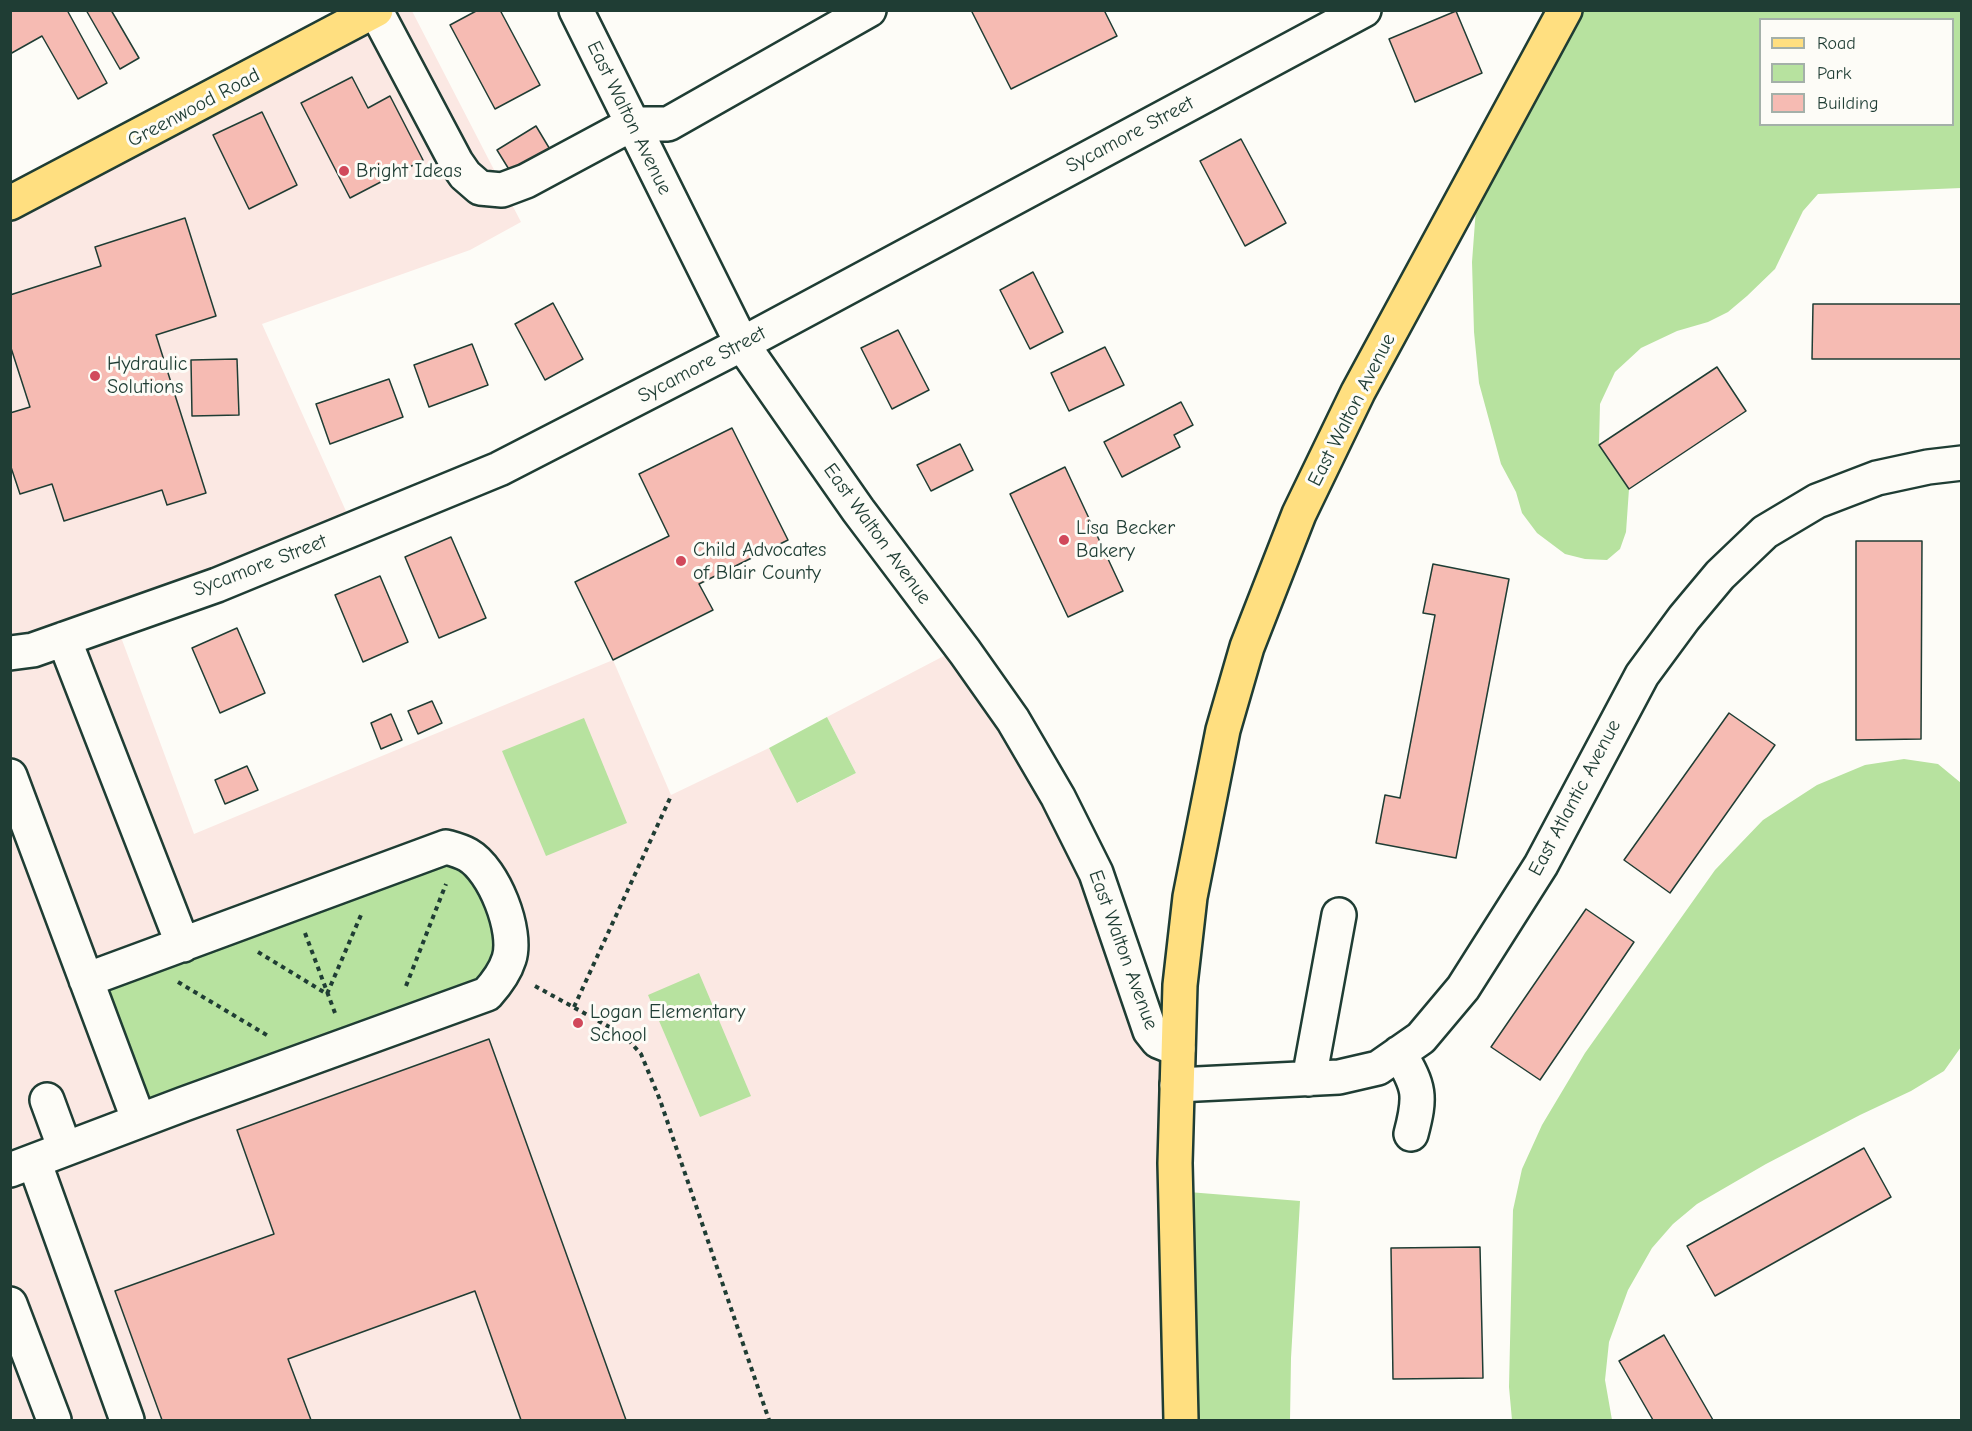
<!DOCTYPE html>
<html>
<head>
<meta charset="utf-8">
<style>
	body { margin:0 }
	#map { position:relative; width:1972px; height:1431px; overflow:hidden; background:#fdfcf7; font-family:"Comic Neue",sans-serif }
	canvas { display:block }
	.frame { position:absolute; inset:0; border:12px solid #1f3d34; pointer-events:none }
	.legend { position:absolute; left:1759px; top:18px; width:195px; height:108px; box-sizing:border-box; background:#fdfcf7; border:2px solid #a4b0a9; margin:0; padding:8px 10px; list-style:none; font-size:18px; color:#1f3d34 }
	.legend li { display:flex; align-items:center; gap:12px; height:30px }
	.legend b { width:30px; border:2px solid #a4b0a9 }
</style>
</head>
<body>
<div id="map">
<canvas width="1972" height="1431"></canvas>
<div class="frame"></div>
<ul class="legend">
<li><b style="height:8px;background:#ffdf80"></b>Road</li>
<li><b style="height:16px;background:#b7e29f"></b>Park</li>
<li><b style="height:16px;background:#f6bbb3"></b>Building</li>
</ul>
</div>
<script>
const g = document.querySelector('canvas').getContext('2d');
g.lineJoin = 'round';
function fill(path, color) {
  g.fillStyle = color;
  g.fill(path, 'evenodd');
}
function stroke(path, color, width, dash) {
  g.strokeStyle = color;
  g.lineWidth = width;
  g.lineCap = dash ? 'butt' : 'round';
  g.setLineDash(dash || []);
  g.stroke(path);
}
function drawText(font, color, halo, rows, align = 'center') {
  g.font = font + ' "Comic Neue",sans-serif';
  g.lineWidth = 6;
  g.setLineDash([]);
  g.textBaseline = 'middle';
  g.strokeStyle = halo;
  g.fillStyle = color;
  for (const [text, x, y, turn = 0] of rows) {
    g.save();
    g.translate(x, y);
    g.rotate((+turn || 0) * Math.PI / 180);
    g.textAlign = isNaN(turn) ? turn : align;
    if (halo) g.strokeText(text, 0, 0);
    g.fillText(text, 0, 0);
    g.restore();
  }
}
fill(new Path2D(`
	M376 11H412L521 222 470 250 262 324 354 529 115 621 194 834 613 660 671 795 769 748 798 803 856 773 827 717 961 647 1013 720 1166 1045 1181 1420H11V203Z`), '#fbe8e3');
fill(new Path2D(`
	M1566 11H1961V188L1818 194 1803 211 1775 269 1747 296 1728 312 1708 322 1677 331 1641 348 1615 372 1600 404 1599 445 1629 489 1626 532 1620 549 1607 560 1585 559 1565 554 1537 533 1522 513 1516 492 1501 464 1479 383 1474 332 1472 262 1477 195ZM1760 20H1952V124H1760Z
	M827 717 856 773 797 803 769 748Z
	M584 718 627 823 546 856 502 751Z
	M1904 759 1938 764 1961 783V1047L1944 1071 1911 1091 1860 1115 1766 1164 1697 1204 1673 1224 1652 1248 1628 1290 1609 1342 1605 1380 1612 1420H1512L1509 1387 1513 1210 1522 1169 1542 1125 1585 1053 1715 870 1763 820 1817 785 1865 765Z
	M446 847 488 876 499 980 139 1121 87 981Z
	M699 973 751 1096 700 1117 648 995Z
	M1176 1191 1300 1201 1291 1358 1290 1420H1181Z`), '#b7e29f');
const building = new Path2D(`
	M10 10H67L107 83 78 99 42 36 10 54Z
	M86 10H111L139 58 120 69Z
	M478 10H500L540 85 495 109 450 25Z
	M971 10H1104L1117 36 1011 89Z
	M1456 11 1482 73 1415 102 1389 39Z
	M352 77 368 108 390 96 423 160 350 198 301 103Z
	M262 112 297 185 249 209 213 135Z
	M536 126 557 161 518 184 497 150Z
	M1241 139 1286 223 1245 246 1200 161Z
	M185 218 216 316 156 335 206 493 167 505 162 490 64 521 52 484 20 494 10 464V413L30 407 10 345V295L101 266 95 247Z
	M1033 272 1063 332 1030 349 1000 290Z
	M553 303 583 359 545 380 515 324Z
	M1813 304H1962V359H1812Z
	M898 330 929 390 892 409 861 348Z
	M472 344 488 385 429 407 414 365Z
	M1105 347 1124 385 1069 411 1051 373Z
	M237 359 239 415 192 416 191 360Z
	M1717 367 1746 411 1629 489 1599 445Z
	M389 379 403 417 330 444 316 404Z
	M1181 402 1193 425 1174 435 1180 447 1122 477 1104 442Z
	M732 428 788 540 699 584 713 610 613 660 575 582 669 536 639 474Z
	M960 444 973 470 931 491 917 465Z
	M1065 467 1123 591 1068 617 1010 494Z
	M451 537 486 618 439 638 405 557Z
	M1856 541H1922L1921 739 1856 740Z
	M1433 564 1509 579 1456 858 1376 843 1385 795 1400 798 1435 615 1423 613Z
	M380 576 408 642 363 662 335 595Z
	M237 628 265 693 220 713 192 648Z
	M432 701 442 723 418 734 408 711Z
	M1729 713 1775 745 1670 893 1624 860Z
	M391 714 402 740 381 749 371 723Z
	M247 766 258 790 225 804 215 780Z
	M1586 909 1634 942 1540 1080 1491 1047Z
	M489 1039 626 1420H521L475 1291 288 1359 311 1420H162L115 1291 274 1234 237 1130Z
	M1864 1148 1891 1197 1715 1296 1687 1246Z
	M1480 1247 1483 1378 1393 1379 1391 1248Z
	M1664 1335 1713 1420H1653L1619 1361Z`);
fill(building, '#f6bbb3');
stroke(building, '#1f3d34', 1.5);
const minor = new Path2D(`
	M576 10 742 344 858 510 965 652 1013 720 1058 797 1096 873 1150 1031 1158 1041 1178 1049
	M376 11 456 162 465 175 480 188 502 190 526 181 632 124H668L869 10
	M64 639 183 945
	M10 653 33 650 217 585 499 469 742 344 1364 10
	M10 776 139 1121
	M1399 1053C1420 1087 1421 1096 1411 1134
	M1309 1079 1339 915
	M1177 1085 1339 1077 1378 1068 1421 1038 1463 988 1541 865 1642 675 1684 618 1720 575 1765 532 1817 501 1877 478 1928 467 1962 463
	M47 1100 65 1149
	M34 1161 127 1420
	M10 1170 184 1104 487 994C496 984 505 972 509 959 518 931 494 870 468 855 461 851 453 849 446 847L86 980
	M10 1304 54 1420`);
const major = new Path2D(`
	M10 203 376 10
	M1181 1420 1175 1163 1180 985 1190 897 1223 730 1247 647 1299 514 1358 392 1565 10`);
stroke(minor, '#1f3d34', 38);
stroke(major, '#1f3d34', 38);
stroke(new Path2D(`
	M305 933 335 1013
	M258 952 327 994 361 915
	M178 982 270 1037
	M406 986 446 884
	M535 986 624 1035 641 1054 660 1100 769 1420
	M574 1007 671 796`), '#1f3d34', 4, [4.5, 4.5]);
stroke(minor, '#fdfcf7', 33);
stroke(major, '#ffdf80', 33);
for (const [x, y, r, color] of [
	[344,171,6,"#d1495b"],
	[95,376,6,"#d1495b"],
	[1064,540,6,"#d1495b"],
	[681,561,6,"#d1495b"],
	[578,1023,6,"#d1495b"]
]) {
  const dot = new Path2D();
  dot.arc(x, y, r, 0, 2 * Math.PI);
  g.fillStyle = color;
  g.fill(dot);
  stroke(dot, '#fdfcf7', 2);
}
drawText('20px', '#1f3d34', '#fdfcf7', [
	["Greenwood Road",194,108,-28],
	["East Walton Avenue",629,118,64],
	["Sycamore Street",1130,135,-28],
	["Sycamore Street",702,365,-28],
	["East Walton Avenue",1352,410,-63],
	["East Walton Avenue",877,534,54],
	["Sycamore Street",260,566,-21],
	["East Atlantic Avenue",1575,798,-62],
	["East Walton Avenue",1123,950,70]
]);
drawText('20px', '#1f3d34', '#fdfcf7', [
	["Bright Ideas",356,171],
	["Hydraulic",107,364],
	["Solutions",107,387],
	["Lisa Becker",1076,528],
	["Bakery",1076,551],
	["Child Advocates",693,550],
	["of Blair County",693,573],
	["Logan Elementary",590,1012],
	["School",590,1035]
], 'left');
</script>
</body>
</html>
